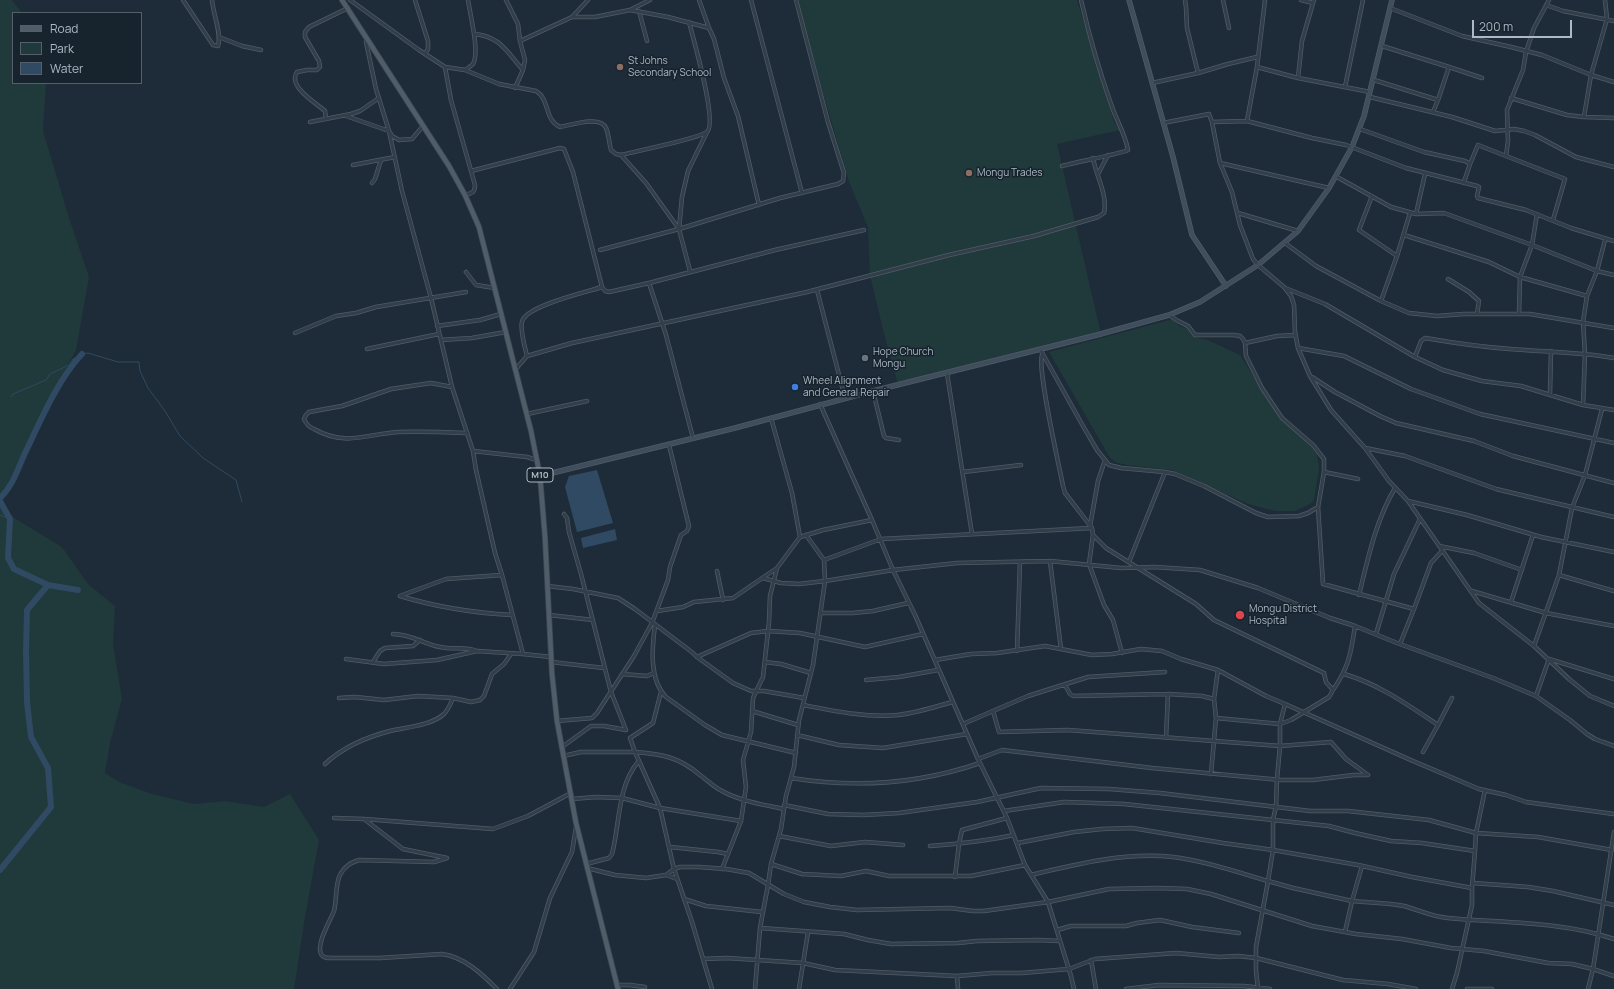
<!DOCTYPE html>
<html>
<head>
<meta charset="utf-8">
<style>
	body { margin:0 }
	#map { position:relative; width:1614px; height:989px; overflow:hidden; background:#1e2c39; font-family:Manrope,sans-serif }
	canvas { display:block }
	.legend { position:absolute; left:12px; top:12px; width:130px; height:72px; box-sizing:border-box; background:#17232d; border:1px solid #535f6a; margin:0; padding:5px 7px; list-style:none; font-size:12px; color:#acb9c6 }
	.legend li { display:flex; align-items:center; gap:8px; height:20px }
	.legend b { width:20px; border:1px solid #535f6a }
	.scale { position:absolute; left:1472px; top:20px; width:100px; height:18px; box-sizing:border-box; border:2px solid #acb9c6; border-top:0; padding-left:5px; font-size:12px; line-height:14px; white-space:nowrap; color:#acb9c6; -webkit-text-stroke:3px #17232d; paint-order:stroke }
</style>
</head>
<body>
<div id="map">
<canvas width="1614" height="989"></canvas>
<ul class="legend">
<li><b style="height:5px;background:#4f5d69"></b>Road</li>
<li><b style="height:11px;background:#20393a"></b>Park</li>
<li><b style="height:11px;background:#2f4a62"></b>Water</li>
</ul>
<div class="scale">200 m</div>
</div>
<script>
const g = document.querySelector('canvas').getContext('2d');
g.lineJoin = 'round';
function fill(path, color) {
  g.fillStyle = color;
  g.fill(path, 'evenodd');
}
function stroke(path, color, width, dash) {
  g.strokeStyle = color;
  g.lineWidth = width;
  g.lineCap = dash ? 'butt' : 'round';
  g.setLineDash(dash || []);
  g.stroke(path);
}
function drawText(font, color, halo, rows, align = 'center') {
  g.font = font + ' Manrope,sans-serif';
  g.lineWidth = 3;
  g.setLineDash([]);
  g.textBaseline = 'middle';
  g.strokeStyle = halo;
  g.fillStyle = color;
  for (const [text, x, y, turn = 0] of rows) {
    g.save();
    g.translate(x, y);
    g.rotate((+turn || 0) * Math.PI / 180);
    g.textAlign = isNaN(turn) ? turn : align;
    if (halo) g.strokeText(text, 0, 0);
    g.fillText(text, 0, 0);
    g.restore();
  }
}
fill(new Path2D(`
	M0 0H12L22 13H13V83H46L43 131 70 221 89 277 76 350 26 444 0 501Z
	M796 0H1077L1114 122 1120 130 1057 144 1101 334 898 384 883 330 870 275 868 227 849 182Z
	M1173 319 1179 326 1186 328 1194 337 1208 340 1240 355 1279 417 1303 437 1317 454 1319 468 1314 500 1310 504 1295 511H1275L1248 504 1172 470 1126 465 1115 462 1110 458 1049 352Z
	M0 507 16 519 62 547 88 584 115 606 113 645 122 699 110 743 105 773 119 782 152 794 194 804 225 801 264 807 290 794 319 840 305 917 294 989H0Z`), '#20393a');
fill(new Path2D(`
	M597 470 613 523 577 532 565 487 569 476Z
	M615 529 617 540 583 548 581 538Z`), '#2f4a62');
stroke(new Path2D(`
	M11 397 13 394 46 380 50 374 69 365 73 359 82 354 88 353 118 362H139L140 371 148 388 165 411 180 436 203 458 236 480 242 502
	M0 515 10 519`), '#2f4a62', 1);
stroke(new Path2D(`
	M0 498C13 486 18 468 25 453 40 422 58 379 82 354
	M0 501 10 519 8 558 14 569 48 585 78 590
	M0 870 51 807 48 768 31 737 27 702 26 651 27 610 48 585`), '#2f4a62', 6);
const street = new Path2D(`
	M183 0 213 45 218 46C222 34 213 14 212 0
	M350 0 419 50 445 67 465 70 499 84 536 91C550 99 544 120 560 127 571 125 601 115 606 128 609 135 609 143 611 150L616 154 621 155C636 151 698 139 707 132 718 122 693 38 689 22
	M415 0 428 41V49L425 54
	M506 0 518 24 520 41 525 60 523 70 515 88
	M699 0 709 28
	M751 0 802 193
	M1185 0 1186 7 1187 28 1198 73
	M1223 0 1229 28
	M1301 0 1313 3 1314 0
	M1549 0 1534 28 1526 52 1523 70 1507 110 1508 141 1506 156 1565 179 1553 220
	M1605 0 1607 19 1591 75 1584 117 1614 118
	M1546 5 1563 11 1614 21
	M1390 8 1462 36 1511 47 1542 55 1591 75 1614 82
	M630 10 650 0
	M639 11 647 41
	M572 17H595L630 10 668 17 709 28 714 39 724 78 738 116 759 205
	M474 34C500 36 507 52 523 70
	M219 37 242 46 261 50
	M367 38 366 42 376 89 389 131 402 191 431 298 452 387 473 451 476 470 495 553 502 575 523 654 551 657
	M520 41 572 17 588 0
	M445 67 451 100 475 185C475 193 472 193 465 195
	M1257 67 1298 78 1370 92
	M1449 67 1482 78
	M465 70C468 68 471 66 473 64 480 52 470 14 468 0
	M1298 78 1302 41 1313 3
	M1374 80 1438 100 1449 67 1382 46
	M1152 83 1198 73 1228 64 1257 57
	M1345 87 1363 0
	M1370 97 1452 117 1495 131 1514 129 1524 131 1535 135 1576 157 1614 167
	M1511 98 1567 115 1584 117
	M1433 112 1438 100
	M346 116 389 131 392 136 399 140 412 139 423 126
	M326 119 325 111C316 103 287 86 297 72L307 70H317L320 67 319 61 305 37V32L309 27 348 8
	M1247 121 1257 67 1265 0
	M310 122 351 114 360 111 379 98
	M1212 122 1220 163 1329 188
	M1163 123 1209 114 1212 122 1247 121 1312 138 1346 145 1406 168 1477 186 1479 187 1477 196 1478 198 1526 210 1571 228 1614 241
	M1360 129 1424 152 1465 161 1470 164 1478 145 1506 156
	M621 155 646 183 679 229 690 271
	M1220 163 1232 192 1240 225 1253 259 1258 265 1284 287 1291 296 1294 305 1295 332 1298 348 1310 376 1331 410 1365 448 1389 481 1408 501 1479 603 1534 646 1569 679 1590 696 1614 706
	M353 165 395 157
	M1062 166C1072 163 1124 153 1128 150 1125 133 1116 120 1111 104 1099 70 1089 35 1081 0
	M471 171 560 148 564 149 573 172 602 287 605 291 609 292 649 283 775 250 864 230
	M1098 174 1108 155
	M1337 177 1391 207 1416 214 1425 174
	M1464 182 1470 164
	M372 183 375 179 381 160
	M1372 196 1359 230 1397 256
	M1238 213 1298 231
	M1416 214 1444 213 1532 245 1597 271 1614 275
	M679 229 682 197 688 171 707 132
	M1404 235 1489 262 1520 277 1587 296
	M1285 243 1316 266 1381 301 1409 313 1437 316 1464 314H1530L1614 328
	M600 250 679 229 780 198 838 184 843 181 844 173 828 122 796 0
	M466 272 476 285 495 288
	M1448 279 1469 292 1479 301 1477 314
	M649 283 666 335 693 438
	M1285 288 1325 304 1415 357 1443 370 1482 381 1521 386 1583 405 1585 354 1583 322 1587 296 1597 271 1605 240
	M817 290 845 398
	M1381 301 1397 256 1410 213
	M1519 314 1520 277 1532 245 1537 214
	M437 326 480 320 501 314
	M295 333 336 316 356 313 376 307 466 292
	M441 340 472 338 506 332
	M1245 343 1277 336 1296 335
	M1298 348 1344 356 1411 389 1480 414 1614 443
	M367 349 439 334
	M1040 349 1083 426 1097 450 1109 465 1121 468 1165 472 1175 474 1204 486 1256 513 1268 517 1299 516 1308 513 1318 507 1324 472V459L1313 445 1282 418 1262 388 1246 356 1245 343 1243 339 1240 336 1234 335H1195L1188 326 1178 321 1169 315
	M1042 355C1037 369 1059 465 1063 486L1065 493 1072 502 1092 528 1093 535 1106 548 1196 604 1214 620 1324 673 1326 682 1333 690 1329 697 1291 720 1280 724 1216 718
	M527 356C525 348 520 330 522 322 525 306 587 292 602 287
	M1415 357 1421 341 1425 338C1454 343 1482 347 1510 349 1545 352 1580 352 1614 358
	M515 370 527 356 572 343 807 292 949 255 1034 236 1098 217 1104 213C1108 195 1096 176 1093 158
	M947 373 972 534
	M1312 377 1335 392 1380 416 1396 423 1474 441 1513 456 1614 483
	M452 387 431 383 391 389 342 406 309 412 306 415 304 419C306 424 309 427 314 429 346 447 366 434 398 432 421 431 444 432 466 433
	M873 391 884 436 886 438 899 440
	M1550 394 1551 351
	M820 404 872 520 893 570 915 615 978 759 1007 818 1025 865 1048 902 1071 976 1074 989
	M1583 405 1614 410
	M527 414 587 401
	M771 418 792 493 800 537
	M1365 448 1405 456 1496 489 1614 517
	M473 451 527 457 537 460
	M963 472 1021 465
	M1324 472 1358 479
	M1408 501 1467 515 1541 537 1614 552
	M1318 507 1323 584 1414 609 1431 563 1442 551
	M1090 526 1098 481 1105 460
	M1093 535 1089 564 1104 605 1113 620 1122 653
	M1439 546 1474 553 1522 570
	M824 560 881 539 1092 528
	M1050 561 1061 649
	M1129 562 1165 472
	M717 571 723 600
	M1559 575 1614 591
	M763 578 781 583 799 584 825 581 893 570 957 563 1050 561 1121 568 1154 567 1200 570 1258 588 1330 618 1355 626 1397 643 1493 678 1536 696 1570 720 1587 734 1595 739 1614 746
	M547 586 573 589 618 598 635 609 693 653 697 657 733 683 751 691H764L804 698
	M1472 591 1546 613 1614 626
	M1359 595C1368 558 1376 520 1395 488
	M400 596C436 607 475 613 512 615
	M400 596 446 579 502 575
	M1511 602 1533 535
	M657 611 683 607 694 602 733 598 777 568 800 537 823 530 872 520
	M821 613H853L873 611 908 603
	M549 615 593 620
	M655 625C652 648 649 680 666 697L705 725 722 735 796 753
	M393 634C412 634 423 644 440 647 453 650 465 646 477 651
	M1376 634 1394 574 1420 519
	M1400 644 1414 609
	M1534 646 1559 575 1572 508 1585 475 1602 409
	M1017 651 1020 562
	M697 657 751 633 768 631 800 633 865 647 923 634
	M346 659 384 664 437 660 477 651 523 654
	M935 660 971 654 997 653 1045 646 1092 655 1112 654 1141 649 1162 651 1181 659 1218 670 1266 696 1285 704 1280 724V746L1277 779 1276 806 1273 820 1329 826 1355 833 1391 841 1422 843 1475 851 1472 888 1412 877 1358 865 1273 850 1268 881C1237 872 1205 861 1173 857 1126 852 1076 864 1031 875
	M373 662 380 651 385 648 413 646 420 640
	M551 662 604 668
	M765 662 781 664 811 673
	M622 674 647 676 654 673
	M1344 674C1379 684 1408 705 1438 725L1452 698
	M866 680 899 677 938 670
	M1065 685 1070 694 1073 696 1168 694 1202 696 1214 699 1218 670
	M1333 690C1349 667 1351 653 1355 626
	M661 692 653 723 630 738 635 752C662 754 679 757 700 775 707 780 714 787 722 791 740 801 764 805 784 809
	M1536 696 1549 659 1614 679
	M339 698 355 697 384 700 418 696 453 698
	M1285 704 1413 761 1479 789 1506 795 1526 802 1614 814
	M803 705C834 711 866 718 898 715 916 713 935 707 952 702
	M752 711 798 725
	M993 711 1028 696 1088 677 1165 672
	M557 721 592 718 597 713 634 656 652 623 668 580 670 567 681 535 687 531 689 526 669 445
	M963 724 993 711 999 732 1068 730 1280 746 1331 742 1346 759 1368 775H1354L1313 780H1281L1152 768 1002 750 978 759
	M797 735 839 745 883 748 967 734
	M1166 738 1168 694
	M562 747 591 726H604L626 730 611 692 581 574 569 532 567 518 564 514
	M1423 752 1438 725
	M563 756 581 752H635L660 808 674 869 692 922 712 989
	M325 764C344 746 369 736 394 730 409 727 432 725 444 714 448 710 451 703 453 698L471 702 480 700 484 696 492 674 504 664 511 654
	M1211 774 1216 718 1214 699
	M791 778C854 788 919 784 980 763
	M1485 790 1476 833 1538 837 1612 850
	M572 799 596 797 622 798 660 808 741 821
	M784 805 828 814 863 815 899 813 977 802 1041 788 1109 789 1160 793 1310 811H1348L1429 820 1476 833 1475 851
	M1004 811 1064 802 1124 804 1273 820V850L1223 843 1132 828 1102 829 1074 832 1018 843
	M334 818 364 819 493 829 528 816 571 793
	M364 819 403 849 447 858 434 862 359 860C350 863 345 866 340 875 335 885 337 900 334 911 330 921 316 944 321 954 323 958 327 958 332 958H380L442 954C464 957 481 973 497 989
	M779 836 831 846 865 842 903 845
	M930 846C958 844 986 841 1014 835
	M670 847 718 852 728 854
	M586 864 609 858 612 854C620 824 617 787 638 762
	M771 864 802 874 841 876 866 871 889 876H971L1025 865
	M587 868 615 875 646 878 666 875 674 869 680 867H699L726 869 749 873 784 894 804 902 830 907 857 910 950 908 973 911H984L1048 902 1109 889 1157 888 1187 889 1211 894 1312 926 1356 934 1402 939 1451 948 1484 951 1548 963 1572 964 1593 969 1614 832
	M722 869 741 821 746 787 743 760 751 732 753 698 763 677 769 622 770 596 777 568
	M666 875 677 879
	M955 877 959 844 962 830 1007 818
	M1473 883 1528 887 1553 891 1614 905
	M684 899 706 906 762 912
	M760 928 844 934 868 940 891 944 958 943 977 941 1038 940 1060 941
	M1057 930 1071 926H1126L1137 923 1160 920 1192 927 1239 933
	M1345 932 1352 901C1369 903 1387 902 1404 906 1419 910 1433 917 1448 918 1502 923 1562 921 1614 939
	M703 959 727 958 803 963 835 970 957 976 992 973H1022L1069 969 1095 959 1176 953 1219 957 1238 956 1256 958 1343 980 1388 984 1416 989
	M1091 960 1096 989
	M957 976 958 989
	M617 985H630L645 987
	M510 989 534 952 550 898 572 852 576 827
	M755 989 760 928 768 885 771 864 781 829 786 796 794 767 799 720 813 665 825 581 824 560 806 535
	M799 989 808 932
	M1126 989 1159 985 1244 986 1270 989
	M1258 989 1256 971V947L1268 881 1293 888 1352 901 1362 866
	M1452 989 1457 973 1472 905V888
	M1467 989H1492
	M1588 989 1593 969 1614 976`);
const secondary = new Path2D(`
	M1129 0 1173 157 1192 235 1226 286
	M540 476 735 428 873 391 1097 335 1169 315 1200 302 1258 265 1298 231 1329 188 1352 147 1364 116 1392 0`);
const primary = new Path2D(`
	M342 0 449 166 465 195 479 227 531 431 540 476 545 537 552 674 557 721 576 823 618 989`);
stroke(street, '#4f5c67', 4.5);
stroke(secondary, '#4f5c67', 5.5);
stroke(primary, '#3b4752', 6);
stroke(street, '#323e49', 3);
stroke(secondary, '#3f4d5c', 4);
stroke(primary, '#4f5d69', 4.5);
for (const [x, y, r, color] of [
	[620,67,4,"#8d6e63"],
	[969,173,4,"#8d6e63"],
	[865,358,4,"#6b7280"],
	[795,387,4,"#3f7fe0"],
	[1240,615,5,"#e0444e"]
]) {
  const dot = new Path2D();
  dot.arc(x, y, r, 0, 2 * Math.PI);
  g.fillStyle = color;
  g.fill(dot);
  stroke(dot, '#17232d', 1.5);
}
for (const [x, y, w] of [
	[540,475,26]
]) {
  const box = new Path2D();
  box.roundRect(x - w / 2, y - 7, w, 14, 3);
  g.fillStyle = '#17232d';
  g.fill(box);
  stroke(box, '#acb9c6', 1);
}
drawText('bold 9px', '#acb9c6', null, [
	["M10",540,475]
]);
drawText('10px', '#acb9c6', '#17232d', [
	["St Johns",628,61],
	["Secondary School",628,73],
	["Mongu Trades",977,173],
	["Hope Church",873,352],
	["Mongu",873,364],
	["Wheel Alignment",803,381],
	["and General Repair",803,393],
	["Mongu District",1249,609],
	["Hospital",1249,621]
], 'left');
</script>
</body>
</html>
